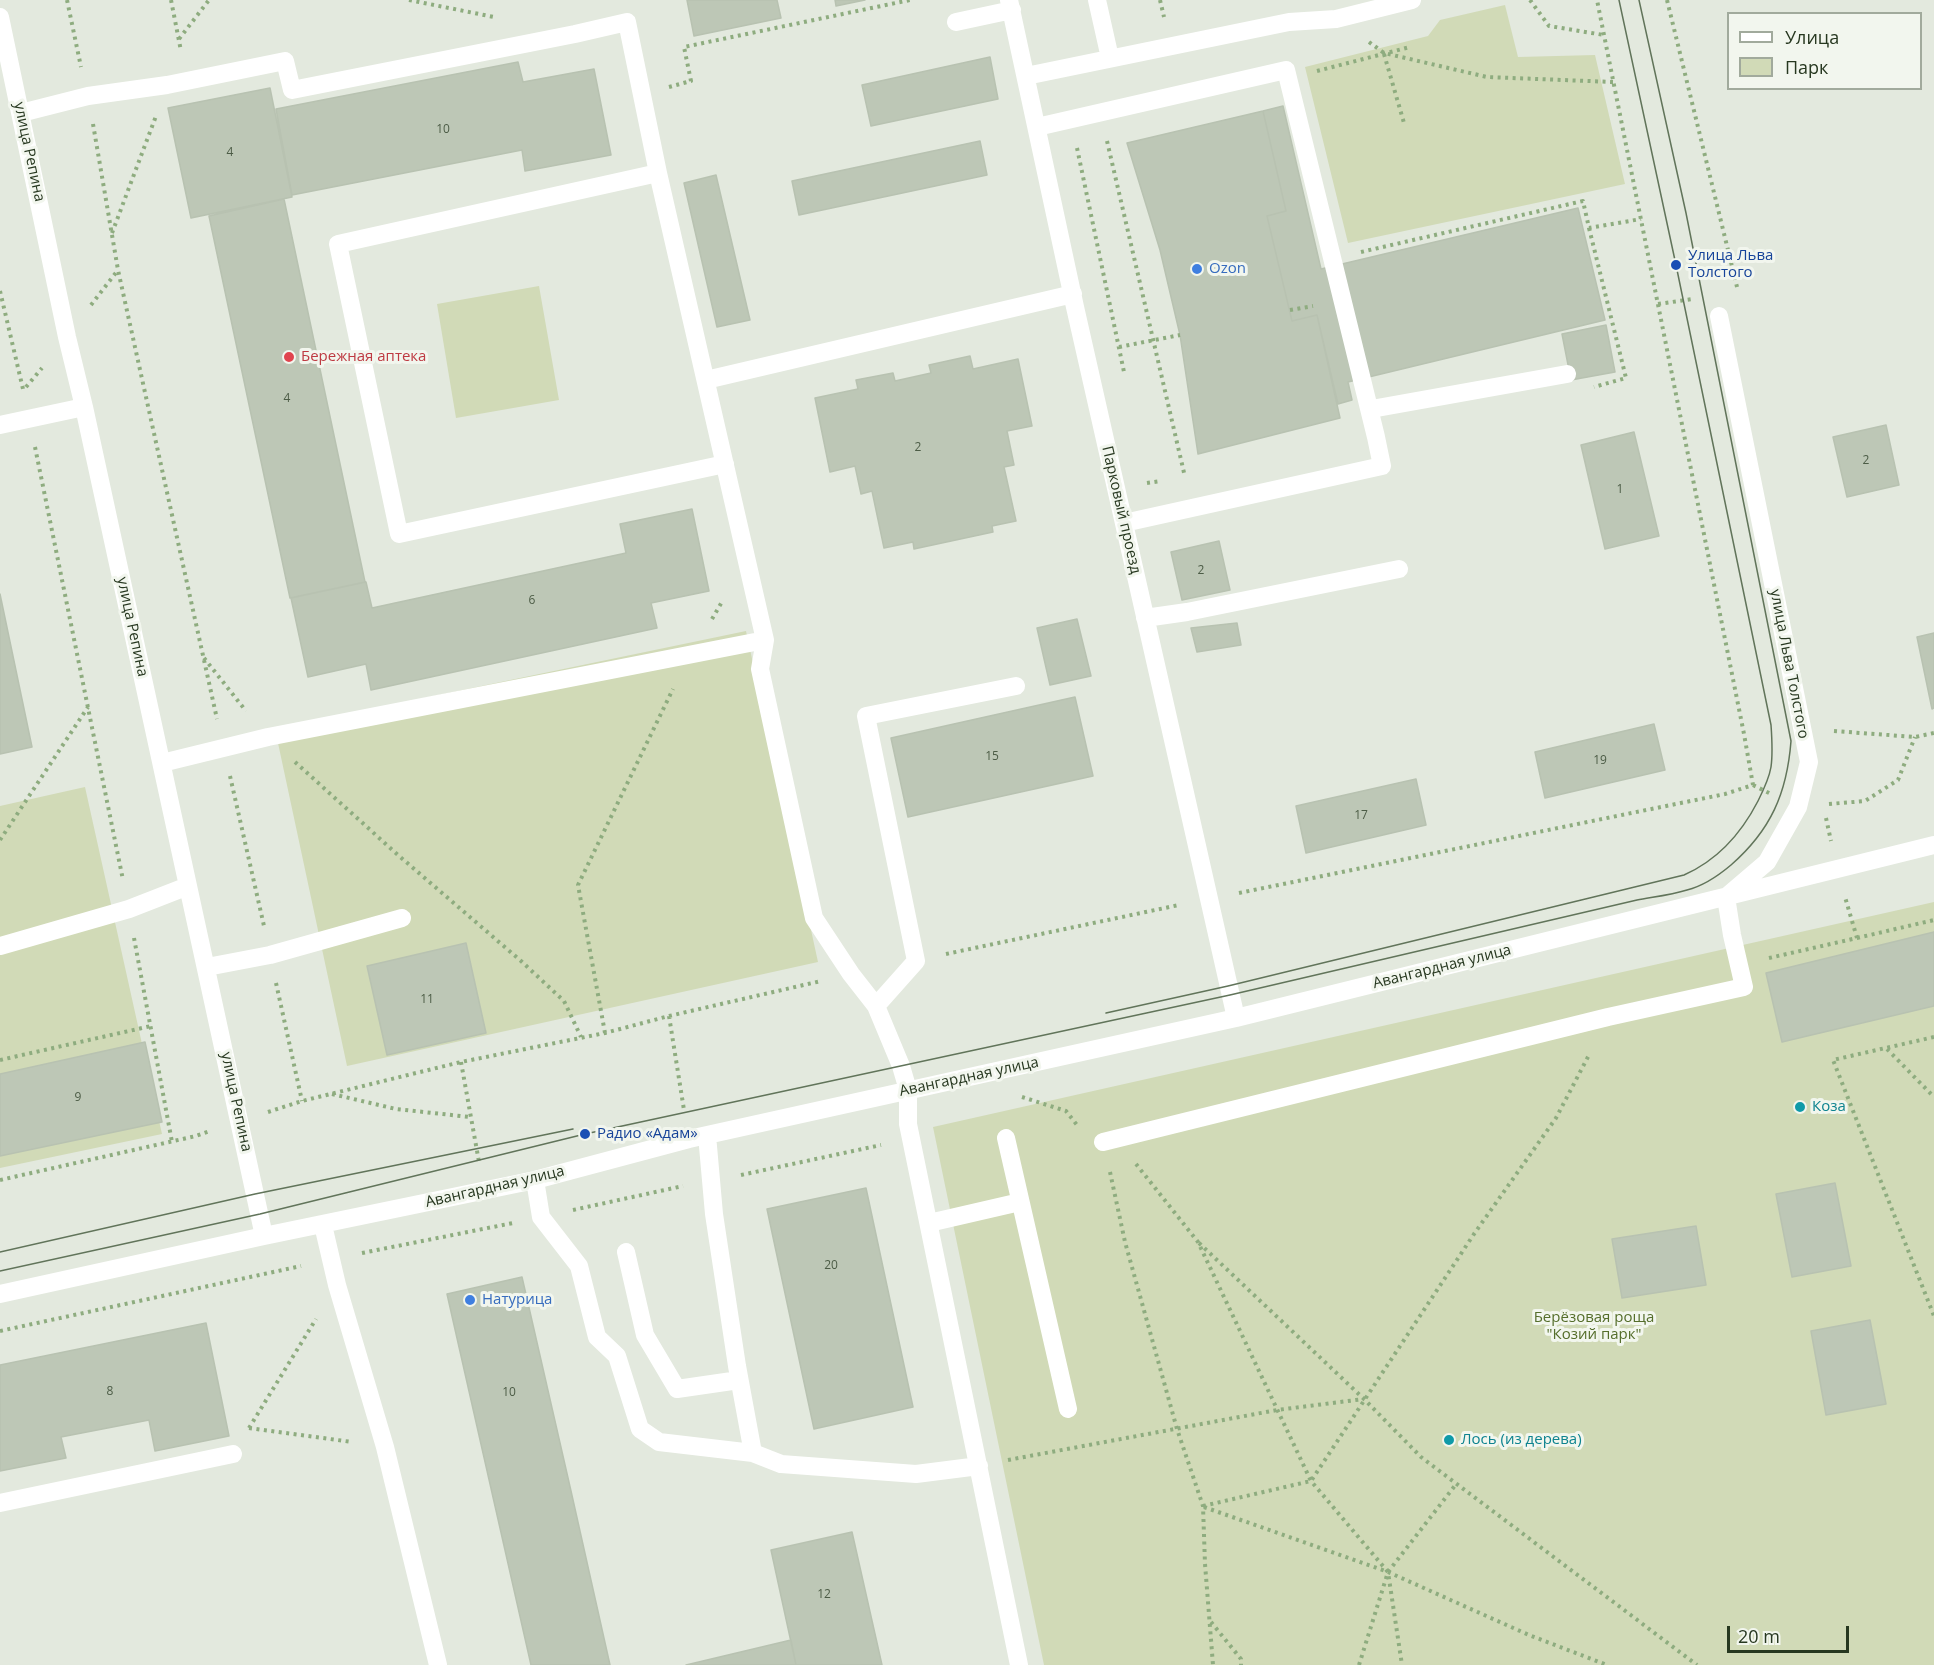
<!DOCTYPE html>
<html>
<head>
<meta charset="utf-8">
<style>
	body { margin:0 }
	#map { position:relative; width:1934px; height:1665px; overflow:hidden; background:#e3e9de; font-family:"Open Sans",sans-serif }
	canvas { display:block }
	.legend { position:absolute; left:1727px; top:12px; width:195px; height:78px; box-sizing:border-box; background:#f2f6ee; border:2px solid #a1aa9c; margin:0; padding:8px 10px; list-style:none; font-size:18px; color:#273820 }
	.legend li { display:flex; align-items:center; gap:12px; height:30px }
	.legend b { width:30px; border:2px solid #a1aa9c }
	.scale { position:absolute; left:1727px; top:1626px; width:122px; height:27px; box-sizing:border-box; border:3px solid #273820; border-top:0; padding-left:8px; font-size:18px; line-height:21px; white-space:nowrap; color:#273820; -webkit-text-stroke:4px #f2f6ee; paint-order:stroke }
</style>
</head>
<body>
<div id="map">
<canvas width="1934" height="1665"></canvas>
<ul class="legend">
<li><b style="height:8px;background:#fff"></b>Улица</li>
<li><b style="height:16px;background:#d1dab7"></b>Парк</li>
</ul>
<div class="scale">20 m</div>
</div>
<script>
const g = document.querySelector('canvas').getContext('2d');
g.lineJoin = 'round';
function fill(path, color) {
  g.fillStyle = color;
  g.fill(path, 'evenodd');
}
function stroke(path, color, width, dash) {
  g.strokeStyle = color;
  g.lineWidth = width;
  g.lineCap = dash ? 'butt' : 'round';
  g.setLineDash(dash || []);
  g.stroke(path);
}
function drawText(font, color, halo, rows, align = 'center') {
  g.font = font + ' "Open Sans",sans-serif';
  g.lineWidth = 6;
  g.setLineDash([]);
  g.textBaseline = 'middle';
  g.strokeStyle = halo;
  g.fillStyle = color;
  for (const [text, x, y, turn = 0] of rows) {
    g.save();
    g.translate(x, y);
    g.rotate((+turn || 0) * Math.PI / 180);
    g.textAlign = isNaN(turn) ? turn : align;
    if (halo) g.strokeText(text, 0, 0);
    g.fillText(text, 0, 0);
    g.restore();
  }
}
fill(new Path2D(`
	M1505 5 1518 57 1595 55 1625 184 1348 243 1305 67 1428 36 1440 20Z
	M539 286 559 400 456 418 437 304Z
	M746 631 818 962 347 1066 275 729Z
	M85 787 162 1134 0 1168V806Z
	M1934 902V1665H1044L933 1127Z`), '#d1dab7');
const building = new Path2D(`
	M687 0H777L781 18 694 36Z
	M835 0H865L836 6Z
	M990 57 998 99 871 126 862 85Z
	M518 62 523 82 594 69 611 155 525 171 522 150 292 195 276 109Z
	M270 88 292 197 191 218 168 108Z
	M1283 106 1321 269 1578 208 1605 320 1348 382 1352 400 1338 404 1317 315 1292 321 1267 216 1286 211 1263 111Z
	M1263 111 1286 211 1267 216 1292 321 1317 315 1340 418 1198 454 1180 335 1160 250 1127 143Z
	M980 141 987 175 799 215 792 181Z
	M716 175 750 320 717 327 684 183Z
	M284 199 365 582 290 598 209 216Z
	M1606 325 1615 372 1571 380 1562 334Z
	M970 356 973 369 1018 359 1032 426 1007 431 1014 465 1004 467 1016 521 992 526 993 532 914 549 913 542 884 548 872 491 861 494 855 466 830 472 815 398 858 389 856 380 893 373 895 381 931 373 929 365Z
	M1886 425 1899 485 1847 497 1833 437Z
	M1634 432 1659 536 1605 549 1581 445Z
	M692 509 709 591 651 603 657 628 371 690 366 664 308 677 291 598 366 582 372 608 626 553 620 524Z
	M1219 541 1230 590 1182 600 1171 552Z
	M0 594 32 747 0 754Z
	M1077 619 1091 676 1050 685 1037 628Z
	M1237 623 1241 645 1197 652 1191 628Z
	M1934 633V708L1932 709 1917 637Z
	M1075 697 1093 776 908 817 891 738Z
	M1654 724 1665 770 1545 798 1535 752Z
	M1416 779 1426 825 1306 853 1296 806Z
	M1934 932V1006L1782 1042 1766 973Z
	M466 943 486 1033 387 1055 367 966Z
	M145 1042 162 1122 0 1156V1074Z
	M1835 1183 1851 1266 1792 1277 1776 1194Z
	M866 1188 913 1407 814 1429 767 1209Z
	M1696 1226 1706 1285 1622 1298 1612 1239Z
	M522 1277 571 1491 610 1665H531L447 1294Z
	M1870 1320 1886 1404 1826 1415 1811 1331Z
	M206 1323 229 1436 155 1451 149 1420 61 1437 66 1458 0 1471V1365Z
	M852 1532 882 1665H796L771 1550Z
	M791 1640 796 1665H686Z`);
fill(building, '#bdc7b6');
stroke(building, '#b8c2b1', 1.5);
stroke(new Path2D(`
	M67 0 81 67
	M171 0 181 51
	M409 0 494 17
	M1160 0 1164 17
	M1530 0 1549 26 1604 35
	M1667 0 1738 291
	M179 39 209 0
	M1369 42 1384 53 1487 77 1613 82
	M1384 54 1404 123
	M1317 71 1410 47
	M669 87 691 81 684 47 910 0
	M93 124 118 270 217 719
	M1107 141 1185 477
	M1077 148 1124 372
	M1589 228 1626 378 1594 387
	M112 233 156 116
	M1361 252 1583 201 1589 228 1641 219
	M0 291 23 389
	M1658 304 1693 299
	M91 305 118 270
	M1290 310 1313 306
	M1119 347 1180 335
	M26 387 42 368
	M35 447 123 880
	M1147 483 1161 481
	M712 619 723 600
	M204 658 246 711
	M1834 731 1915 737 1934 733
	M295 762 398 855 521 961 564 1001 581 1037
	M230 776 264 926
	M1753 785 1771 794
	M1829 804 1865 801 1898 780 1915 737
	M1826 818 1831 841
	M0 840 88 707
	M1239 893 1725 794 1753 785 1744 734 1597 0
	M134 938 172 1142
	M1857 938 1934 920
	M946 954 1179 905
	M1769 958 1857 938 1845 897
	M276 983 302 1101
	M669 1016 684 1110
	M605 1033 578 885 673 689
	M1934 1037 1833 1060 1934 1316
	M1887 1049 1934 1097
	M0 1060 151 1026
	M461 1062 479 1162
	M332 1094 396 1109 470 1117
	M1022 1097 1066 1111 1077 1125
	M268 1112 302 1101 461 1062 605 1033 669 1016 821 981
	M1136 1164 1198 1242 1311 1481 1388 1572 1402 1665
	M1110 1172 1125 1242 1177 1429 1203 1506 1205 1564 1213 1665
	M741 1175 881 1145
	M0 1180 196 1136 210 1131
	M573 1210 683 1186
	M1199 1243 1364 1399 1421 1457 1697 1665
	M362 1253 513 1223
	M0 1331 301 1266
	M249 1428 316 1319
	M249 1428 352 1442
	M1008 1460 1277 1410 1364 1399
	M1203 1506 1311 1481 1474 1234 1556 1118 1590 1053
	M1204 1507 1388 1572 1529 1635 1607 1665
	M1211 1622 1241 1659V1665
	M1359 1665 1388 1572 1457 1483`), '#8eac7f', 4, [3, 4.5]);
stroke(new Path2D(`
	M1009 0 1075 307 1236 1018
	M1097 0 1110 58
	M0 17 67 337 84 407 264 1236
	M956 22 1012 10
	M1026 76 1289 22 1336 19 1412 0
	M21 113 88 96 167 85 285 61 292 90 575 34 627 22 658 173 765 640 760 669 814 918 851 974 876 1006 901 1066 908 1090V1124L1019 1665
	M1037 127 1286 70 1376 437 1382 466 1124 523
	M658 173 338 244 399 534 725 464
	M706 380 1073 294
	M1377 408 1567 374
	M0 425 84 407
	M1145 618 1187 612 1399 569
	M162 763 268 737 765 640
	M0 946 129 909 188 886
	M207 967 270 955 402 918
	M876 1006 916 961 866 716 1016 686
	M707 1135 714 1214 737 1366 753 1453
	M1006 1138 1068 1409
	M1103 1142 1608 1017 1744 987 1732 935 1726 897 1767 862 1798 807 1809 762 1719 316
	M535 1180 541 1217 579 1266 597 1337 617 1356 640 1429 659 1442 753 1453 781 1464 916 1474 979 1466
	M929 1223 1020 1202
	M323 1225 337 1285 385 1447 438 1665
	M626 1252 645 1335 677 1389 739 1380
	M0 1294 264 1236 535 1180 689 1139 1236 1018 1934 845
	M0 1503 233 1454`), '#fff', 18);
stroke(new Path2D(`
	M1106 1013 1228 986 1684 875C1718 860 1741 834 1758 801 1763 791 1769 779 1771 767 1773 753 1772 739 1771 725L1676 265 1619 0
	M0 1252 255 1194 573 1129
	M0 1271 260 1214 585 1134 1230 995 1637 900C1653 897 1671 895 1687 890 1703 886 1718 876 1731 865 1771 830 1787 793 1791 741L1686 213 1639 0`), '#61745a', 1.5);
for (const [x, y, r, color] of [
	[1676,265,6,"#1a4fb4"],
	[1197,269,6,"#3f7fe0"],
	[289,357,6,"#e0444e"],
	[1800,1107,6,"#0f9aa8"],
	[585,1134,6,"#1a4fb4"],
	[470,1300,6,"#3f7fe0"],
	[1449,1440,6,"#0f9aa8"]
]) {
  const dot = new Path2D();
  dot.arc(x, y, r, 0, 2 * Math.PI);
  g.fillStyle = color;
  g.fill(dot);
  stroke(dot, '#f2f6ee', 2);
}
drawText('12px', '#4c5c46', null, [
	["10",443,130],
	["4",230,153],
	["4",287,399],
	["2",918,448],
	["2",1866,461],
	["1",1620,490],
	["2",1201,571],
	["6",532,601],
	["15",992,757],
	["19",1600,761],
	["17",1361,816],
	["11",427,1000],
	["9",78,1098],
	["20",831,1266],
	["8",110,1392],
	["10",509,1393],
	["12",824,1595]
]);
drawText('15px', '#273820', '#f2f6ee', [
	["улица Репина",29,152,78],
	["Парковый проезд",1121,510,77],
	["улица Репина",132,627,78],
	["улица Льва Толстого",1789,664,79],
	["Авангардная улица",1442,967,-14],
	["Авангардная улица",969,1077,-12],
	["улица Репина",236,1102,78],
	["Авангардная улица",495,1187,-13]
]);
drawText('15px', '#164399', '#f2f6ee', [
	["Улица Льва",1688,256],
	["Толстого",1688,273],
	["Радио «Адам»",597,1134]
], 'left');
drawText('15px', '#366cbe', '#f2f6ee', [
	["Ozon",1209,269],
	["Натурица",482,1300]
], 'left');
drawText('15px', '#be3a42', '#f2f6ee', [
	["Бережная аптека",301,357]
], 'left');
drawText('15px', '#0d838f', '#f2f6ee', [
	["Коза",1812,1107],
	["Лось (из дерева)",1461,1440]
], 'left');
drawText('15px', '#556e2b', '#f2f6ee', [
	["Берёзовая роща",1594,1318],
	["\"Козий парк\"",1594,1335]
]);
</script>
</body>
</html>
